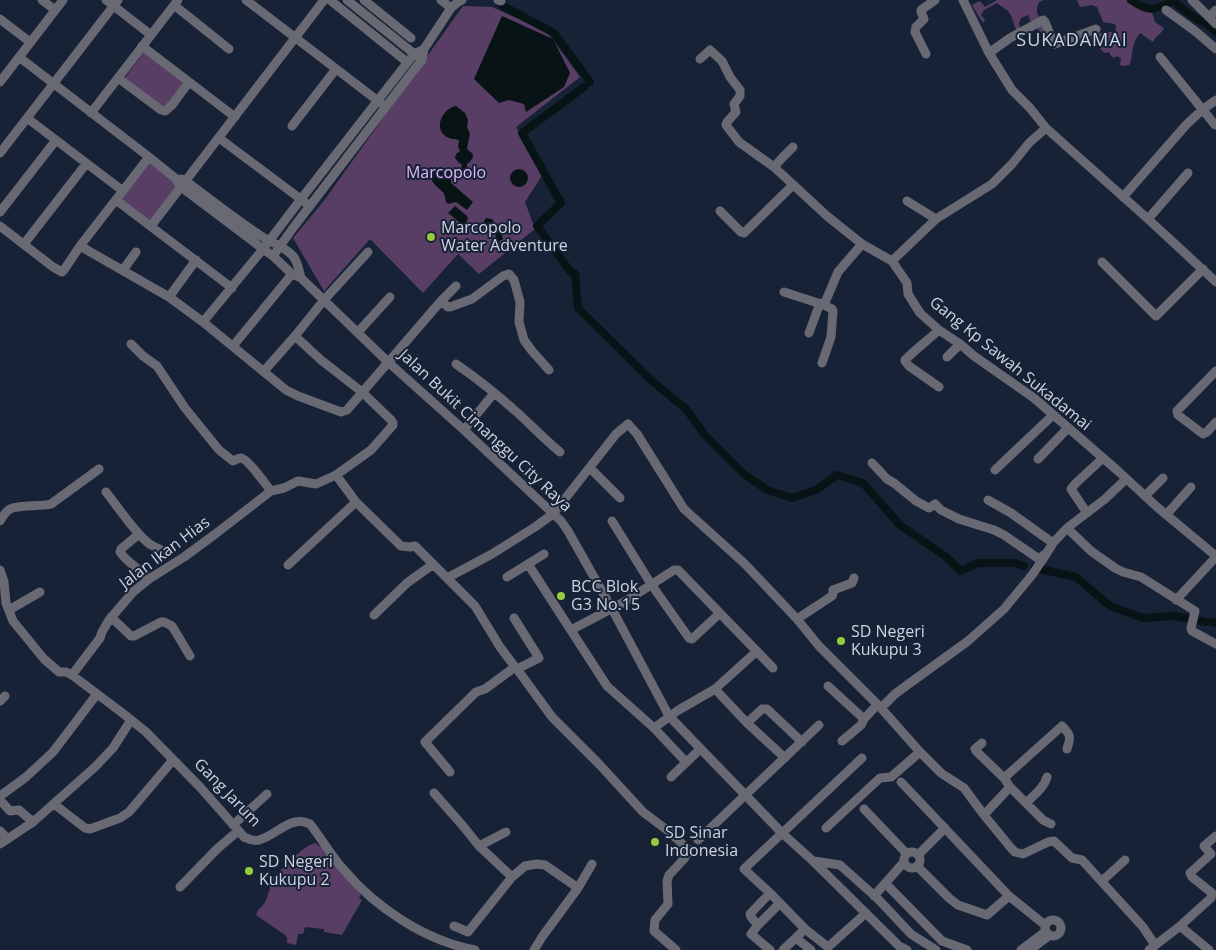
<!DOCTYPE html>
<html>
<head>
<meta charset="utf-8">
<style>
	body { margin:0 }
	canvas { display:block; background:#172236 }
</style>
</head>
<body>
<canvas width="1216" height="950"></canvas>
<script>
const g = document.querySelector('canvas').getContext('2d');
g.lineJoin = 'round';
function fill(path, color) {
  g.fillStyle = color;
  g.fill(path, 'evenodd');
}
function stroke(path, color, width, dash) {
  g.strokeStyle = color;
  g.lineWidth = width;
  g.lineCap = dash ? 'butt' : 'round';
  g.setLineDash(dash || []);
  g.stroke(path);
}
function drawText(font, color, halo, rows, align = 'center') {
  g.font = font + ' "Open Sans",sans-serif';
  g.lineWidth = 4;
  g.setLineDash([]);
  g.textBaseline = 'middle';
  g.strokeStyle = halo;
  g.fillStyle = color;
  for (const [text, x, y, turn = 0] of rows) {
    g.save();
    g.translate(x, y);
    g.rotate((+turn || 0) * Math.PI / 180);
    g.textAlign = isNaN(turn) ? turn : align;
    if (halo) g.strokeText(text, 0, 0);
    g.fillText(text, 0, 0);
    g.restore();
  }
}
fill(new Path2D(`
	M997 0H1044L1039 2 1037 7V13L1040 18 1045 33 1042 34C1036 26 1031 25 1028 15L1021 18 1019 23 1020 29 1017 31C1013 25 1013 16 1008 11 1005 8 1000 6 997 3L984 10 981 15 985 20 983 23 972 5 980 1 985 7Z
	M1077 0H1129L1131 4C1149 1 1150 5 1155 22L1164 28C1161 35 1155 36 1153 42L1140 33C1135 39 1133 46 1132 53 1131 58 1132 60 1129 65L1123 66 1120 65 1121 59C1118 56 1117 56 1114 58L1111 56 1109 52 1104 53 1097 44 1092 41 1091 38 1094 33C1102 34 1108 31 1115 32L1116 27 1115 24 1103 22 1097 7 1092 5 1080 7Z
	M463 6 492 7 547 32 580 77 516 127 543 174 525 202 535 229 479 274 458 254 423 293 370 239 324 291 293 238 323 202Z
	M144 52 185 83 165 109 124 79Z
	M149 163 178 185 151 222 120 200Z
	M315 843 321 847 324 844 361 894 359 898 362 900 342 935 324 932V929L305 927 303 934H298L296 945 287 943V938L285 935 256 915C259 906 262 908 265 902 268 897 267 894 270 890L269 882C280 872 302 846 315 843Z`), '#583e64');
fill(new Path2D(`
	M502 16 553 39 570 73 564 87 526 112 524 104 509 100 499 103 474 79Z
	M456 106 465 113 468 120 467 127 470 134 467 148 468 150 473 154C473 159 471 161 467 164V179L460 174 462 164 459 163 455 158 456 154 460 151 458 147 459 140C454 139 448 139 444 135 434 125 444 108 456 106Z
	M439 167C449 168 451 174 451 183L473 202 467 210 456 202 448 204 446 202 444 193C436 186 422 176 439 167Z
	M510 178a9 9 0 1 1 18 0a9 9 0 1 1-18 0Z
	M455 206 467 216 468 219 465 224 462 226 459 225V222L448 213Z
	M486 218 492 219C495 225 502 226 504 232L502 235 503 239 498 242 495 239 496 236 494 234 495 231 485 225 484 221Z`), '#071315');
stroke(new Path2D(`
	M1131 0C1149 13 1155 10 1173 1L1195 18 1208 25 1216 32
	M503 6 554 33 590 82
	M584 87 522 133 561 203 537 226 570 271 575 274 578 308 652 381 686 409 704 434 744 474 767 490 792 498 816 490 837 475 863 483 900 525 945 556 961 571 978 563H1015L1024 566
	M1035 568 1076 577 1110 606 1143 618 1174 616 1206 622
	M1211 622 1216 623`), '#071315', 8);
stroke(new Path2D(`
	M42 0 55 10
	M106 0 151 35
	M246 0 382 104
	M330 0 407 62
	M347 0 417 56
	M364 0 411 38
	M441 0 451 8
	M498 0 501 1
	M963 0 989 53 1012 90 1030 108 1046 128 1148 219 1216 282
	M1192 0 1216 24
	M174 5 229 49
	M1166 10 1195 31 1216 49
	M1209 17 1216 10
	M0 19 30 42
	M142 46 235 117
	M424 49 414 54 298 203 263 249 273 256 292 274 301 278 388 362 464 430 561 521 568 531 612 609 669 716 782 833 813 861 899 946 907 950
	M989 53 1010 38 1043 20 1045 22 1053 42 1055 44 1096 29
	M926 54 915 32 916 27 924 19 921 12V10L935 0
	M19 57 149 157 175 178 181 187 263 249 203 322
	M1160 57 1215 125
	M700 59 710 50 722 61 730 77 740 90V96L734 104 736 112 727 122 726 125 739 142 774 167 827 216 862 244 892 261 907 283 908 294 920 313 939 330 960 344 974 356 1034 398 1118 471 1157 507 1216 556
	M118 78 161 110 165 111 172 105 189 82
	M0 82 63 0
	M91 113 178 0
	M27 118 123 191
	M292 126 336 69
	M219 138 306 203
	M0 153 118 0
	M774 167 783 157 793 147
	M181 179 186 181C211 200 235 219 261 236 271 242 285 247 293 256 298 262 299 271 301 278
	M1123 197 1186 125 1202 110 1216 100
	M116 200 232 288
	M907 201 936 219
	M720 211 741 232 744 233 793 185
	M0 212 56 140
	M1148 219 1188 173
	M0 226 53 267 62 272 64 270 80 246 149 157
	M151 226 324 0
	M24 244 86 164
	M80 246 169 297 203 322 286 390 298 396 341 412 347 410 441 301 456 286
	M273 256 293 228 417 66 422 60 424 49 451 8 458 2 462 0
	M892 261 936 219 992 184 1012 164 1029 143 1046 128
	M1102 262 1156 316 1203 269
	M123 270 136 252
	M784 292 824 305
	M169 297 196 260
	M441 301 448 307H450L472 299 503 276 509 274 514 280 520 302 519 322 524 340 532 351 549 370
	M358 332 390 297
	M809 333 820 303
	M131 344 143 356 157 366 185 408 219 450 233 461C236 460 238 458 241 458 248 459 266 485 271 491
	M233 346 292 274
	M947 357 960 344
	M822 363 831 337 833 311 832 309 824 305 838 272 862 244
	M456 364C478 379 500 397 520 415 533 427 545 440 560 452
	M264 371 295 336 324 300 368 252
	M1216 371 1177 411 1178 415 1203 434 1207 432 1216 422
	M939 387 909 366 905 361V360C916 349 928 340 939 330
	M464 430 494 393
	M1038 459 1068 428
	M872 463 887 479 894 483 916 501 929 508 935 504 941 510 959 519 994 530 1004 535 1039 559 1045 554
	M590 468 620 498
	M995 470 1053 415
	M336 475 356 502 401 546 410 547 415 546 475 606 500 647 515 667 517 669 552 717 599 764 643 812 667 830 689 850 684 859 669 875 667 881 668 904 655 920 654 931 676 950
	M106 492C119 508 131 528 147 542 151 546 156 547 161 550
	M1145 496 1163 478
	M988 500 1011 513 1053 543
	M1087 513 1071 489 1076 483 1103 458
	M1166 515 1191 487
	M0 521C3 516 6 511 10 509 20 504 39 507 51 504L99 469
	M612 521 651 584 689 638 692 639 720 613
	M1067 528 1091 551 1115 568 1123 572 1141 577 1195 611 1191 628 1192 631 1216 644
	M139 534 121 549 120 552C129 565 140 568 149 579
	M528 564 607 686 654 728 686 762
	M288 565 356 502
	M0 570 4 582 6 603 13 621 44 659 59 672H66L72 675 125 715 146 732 200 787 244 837C249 839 254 842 259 840 276 836 291 814 310 824 322 839 331 856 344 870 376 908 426 941 475 950
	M507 577 544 554
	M447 578 492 554 535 527 553 514 616 434 628 424 637 434 684 509 745 564 797 619 819 646 881 708 920 752 941 773 964 788 984 815 1011 848 1015 852 1023 854 1048 842 1054 841 1072 858 1082 860 1143 927 1155 945
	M1176 600 1216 557
	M9 610 40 592
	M374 615 407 583 432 565
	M111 617 131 636H134L161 622H164L172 626 190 656
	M514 618 539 658 517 669
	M797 619 832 596 833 594V590L852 583 854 578
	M571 630 626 601 674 570H678L773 668
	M757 651 715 689 747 723 785 758
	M72 675 100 638 102 632 109 620 133 592 149 579 184 557 214 535 271 491 284 488 298 481 316 484 336 475 371 450 393 425V423L391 420 362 392 321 360 295 336
	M828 686 864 719 877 705
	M0 701 5 696
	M881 708 895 694 910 683 968 641 1004 609 1032 575 1043 559 1053 543 1067 528 1105 499 1126 479
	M747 723 762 709H767L802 742
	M654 728 677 711 715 689
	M842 741 861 725 864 719
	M982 743 975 749 976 751 1004 778
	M862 758 744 869 770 893 805 929 828 947 866 913
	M450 772 425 742 476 692 485 689 515 667
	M671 777 696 753
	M901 782 1009 896 1045 925
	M1010 787 1004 778 1062 726C1071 735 1071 737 1067 749
	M434 793 463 826 479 846 512 877 468 932 454 926
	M0 796 26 777 53 752 97 694
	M0 800 10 811 19 810 33 822
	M1026 803C1034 795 1044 788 1047 777
	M54 804 85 828 90 829 120 818 129 812 173 760
	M864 809 907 854
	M984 815 1010 787 1043 820 1051 824
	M233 825 267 794
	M826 828 880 778 891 777 920 752
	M0 831 8 839
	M698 840 819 725
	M0 844 33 822 95 767 113 748 131 720
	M479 846 506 832
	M904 860a8 8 0 1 1 16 0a8 8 0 1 1-16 0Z
	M918 855 945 828
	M814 861 840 865 878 899 911 934 936 950
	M917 866 949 898 958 905 987 915 1009 896
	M512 877 525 866 537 864 545 865 578 888
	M1102 881 1125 860
	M886 884 942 941 967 950
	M180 887 217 849 238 831
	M874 896 904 862
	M1045 928a8 8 0 1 1 16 0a8 8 0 1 1-16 0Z
	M758 925 751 917 750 914 770 893
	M1180 926 1211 898 1212 893 1192 877 1190 873 1211 854 1204 846 1216 836
	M796 938 811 950
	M534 950 542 937 578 888 592 864
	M770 950 751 934 758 925 780 903
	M783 950 805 929
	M1021 950 1046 931
	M1030 950 1050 935
	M1149 950 1180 926 1209 950`), '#696974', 9);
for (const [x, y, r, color] of [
	[431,237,5,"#96cc3a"],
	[561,596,5,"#96cc3a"],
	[841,641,5,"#96cc3a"],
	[655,842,5,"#96cc3a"],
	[249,871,5,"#96cc3a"]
]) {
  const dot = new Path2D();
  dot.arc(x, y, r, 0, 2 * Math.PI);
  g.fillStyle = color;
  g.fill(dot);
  stroke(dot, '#172236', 2);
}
drawText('16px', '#e2b7f7', '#172236', [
	["Marcopolo",446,173]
]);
drawText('16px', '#ccd3e1', '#172236', [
	["Marcopolo",441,228],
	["Water Adventure",441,246],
	["BCC Blok",571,587],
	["G3 No.15",571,605],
	["SD Negeri",851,632],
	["Kukupu 3",851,650],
	["SD Sinar",665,833],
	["Indonesia",665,851],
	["SD Negeri",259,862],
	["Kukupu 2",259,880]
], 'left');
drawText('16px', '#ccd3e1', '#172236', [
	["Gang Kp Sawah Sukadamai",1010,364,39],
	["Jalan Bukit Cimanggu City Raya",485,431,43],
	["Jalan Ikan Hias",165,553,-37],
	["Gang Jarum",227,793,46]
]);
g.letterSpacing = '1px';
drawText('18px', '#ccd3e1', '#172236', [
	["SUKADAMAI",1072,41]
]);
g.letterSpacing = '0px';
</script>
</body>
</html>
